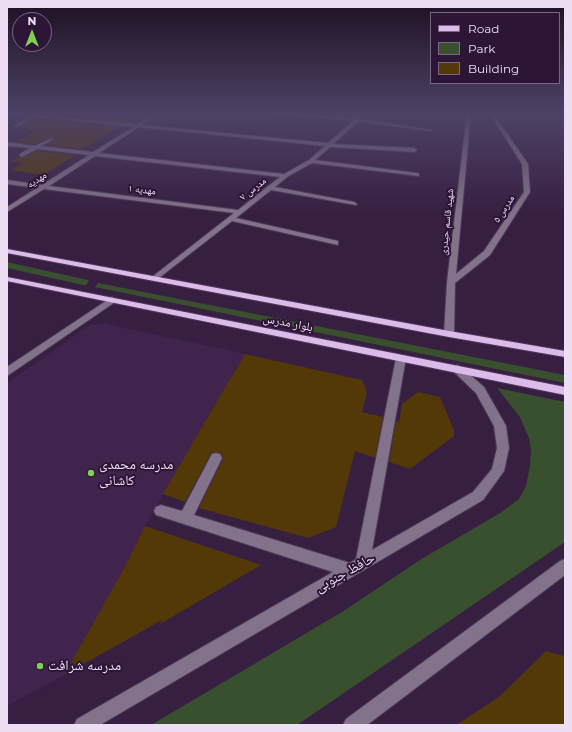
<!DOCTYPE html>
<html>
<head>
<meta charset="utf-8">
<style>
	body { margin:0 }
	#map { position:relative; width:572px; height:732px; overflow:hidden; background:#371f41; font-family:Montserrat,sans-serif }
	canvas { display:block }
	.frame { position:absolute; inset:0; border:8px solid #eddef4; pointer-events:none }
	.legend { position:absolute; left:430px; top:12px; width:130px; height:72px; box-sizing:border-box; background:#2d1537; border:1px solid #7a6583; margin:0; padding:5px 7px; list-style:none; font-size:12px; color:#eddef4 }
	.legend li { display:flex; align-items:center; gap:8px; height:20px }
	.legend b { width:20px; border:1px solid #7a6583 }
	.north { position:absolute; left:12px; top:12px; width:40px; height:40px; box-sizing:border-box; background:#2d1537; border:1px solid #7a6583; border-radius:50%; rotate:0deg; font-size:11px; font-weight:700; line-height:16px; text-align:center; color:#eddef4 }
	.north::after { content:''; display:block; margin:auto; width:14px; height:18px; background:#81d051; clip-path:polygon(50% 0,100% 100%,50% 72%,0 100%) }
</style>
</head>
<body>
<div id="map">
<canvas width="572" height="732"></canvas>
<div class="frame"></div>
<ul class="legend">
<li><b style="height:5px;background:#dcbbeb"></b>Road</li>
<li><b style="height:11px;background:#39502e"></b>Park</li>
<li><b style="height:11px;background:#533808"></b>Building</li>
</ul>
<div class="north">N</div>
</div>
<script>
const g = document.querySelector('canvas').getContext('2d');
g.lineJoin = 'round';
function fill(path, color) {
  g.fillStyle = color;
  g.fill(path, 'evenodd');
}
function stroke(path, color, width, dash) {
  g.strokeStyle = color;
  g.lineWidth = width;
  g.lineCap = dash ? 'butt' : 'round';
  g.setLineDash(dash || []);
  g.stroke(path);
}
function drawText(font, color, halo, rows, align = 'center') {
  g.font = font + ' Montserrat,"Noto Naskh Arabic",sans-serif';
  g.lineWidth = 4;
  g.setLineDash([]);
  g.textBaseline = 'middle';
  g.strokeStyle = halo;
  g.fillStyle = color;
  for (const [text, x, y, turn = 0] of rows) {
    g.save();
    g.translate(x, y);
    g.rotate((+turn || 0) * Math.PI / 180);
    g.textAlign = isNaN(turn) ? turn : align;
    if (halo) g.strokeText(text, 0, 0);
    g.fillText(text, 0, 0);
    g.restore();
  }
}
fill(new Path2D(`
	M102 323 245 354 207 418 145 526 122 572 71 664 77 668 7 706V383L88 326Z`), '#41244d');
fill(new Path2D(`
	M7 262 88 280 89 281 86 285H83L7 268Z
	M98 283 565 375V383L95 287Z
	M497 388 565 402V542L297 725H151L342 612 420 560 500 513 519 499 526 486 530 466 531 450 529 438 520 417Z`), '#39502e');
fill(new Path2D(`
	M44 113H144L129 122 41 114Z
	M37 119 119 127 83 149 46 145 54 141V139L52 137 35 144 16 142 37 131 25 130 29 128 19 127Z
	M37 151 75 155 44 175 11 170 23 163 10 162 19 157 23 158Z
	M245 354 362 380 367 392 362 412 383 417 375 458 355 451 336 527 308 538 199 508 223 459 221 453 216 452 211 453 185 502 163 494 207 418Z
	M418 392 440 397 454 430V436L410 469 389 462 396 421 399 422 402 404Z
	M145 526 261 565 160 624 162 620 64 675 122 572Z
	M546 651 565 656V725H456L499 697Z`), '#533808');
const minor = new Path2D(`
	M7 113 137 124 155 113H160L142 125 328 143 353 121 268 113H283L355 118 356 116 353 113H357L360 116V119L433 130 431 131 358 122 333 144 414 148 417 150 414 152 330 147 315 160 417 173 419 174V176L312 163 287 177 275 187 354 202 357 204 356 205 271 190 236 218 338 241V245L232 221 155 281 151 279 152 277 234 213 44 189 7 212V207L37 188 7 184V180L42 185 89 155 37 149 22 157 19 155 20 154 30 148 7 146V142L35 146 51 138 53 139V140L41 146 93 152 133 127 37 117 16 127 14 125 31 117 7 114ZM139 127 325 146 309 160 284 174 99 153ZM95 156 280 177 238 210 49 186Z
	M467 113H471L456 274 484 251 524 192 522 164 489 113H493L528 164 530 192 490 255 455 283 454 334 449 337 444 334 447 282Z
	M112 297 116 300 115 302 7 376V367Z
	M401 355 406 358 372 550 473 492 492 469 497 448 494 426 476 393 453 371 452 369 457 365 461 367 484 387 506 426 509 448 504 471 483 500 100 725H74L77 719 333 572 156 515 154 511 156 507 161 505 182 511 212 454 216 453 220 454 222 458 194 515 350 563 356 559 396 358Z
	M565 559V575L367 725H343L346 719 560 561Z`);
const major = new Path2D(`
	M7 249 449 331 565 351V357L449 337 7 253Z
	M7 277 565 387V395L7 281Z`);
stroke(minor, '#503a5a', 2);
stroke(major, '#503a5a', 2);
fill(minor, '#83738a');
fill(major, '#dcbbeb');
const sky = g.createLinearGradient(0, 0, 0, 215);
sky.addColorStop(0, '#1e1124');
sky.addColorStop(0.53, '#4d4265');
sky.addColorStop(1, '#4d426500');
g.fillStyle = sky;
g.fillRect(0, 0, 572, 215);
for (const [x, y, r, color] of [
	[91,473,4,"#81d051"],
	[40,666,4,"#81d051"]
]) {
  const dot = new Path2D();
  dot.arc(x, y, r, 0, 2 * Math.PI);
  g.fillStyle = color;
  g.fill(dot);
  stroke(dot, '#2d1537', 1.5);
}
drawText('10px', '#eddef4', '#2d1537', [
	["مهدیه",37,180,-33],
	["مدرس ۷",253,189,-38],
	["مهدیه ۱",142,190,7],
	["مدرس ۵",504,209,-57],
	["شهید قاسم حیدری",447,222,-84]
]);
drawText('12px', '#eddef4', '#2d1537', [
	["بلوار مدرس",288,323,11]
]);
drawText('14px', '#eddef4', '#2d1537', [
	["مدرسه محمدی",99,465],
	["کاشانی",99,481],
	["مدرسه شرافت",48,666]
], 'left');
drawText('14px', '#eddef4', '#2d1537', [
	["حافظ جنوبی",345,573,-29]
]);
</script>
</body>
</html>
